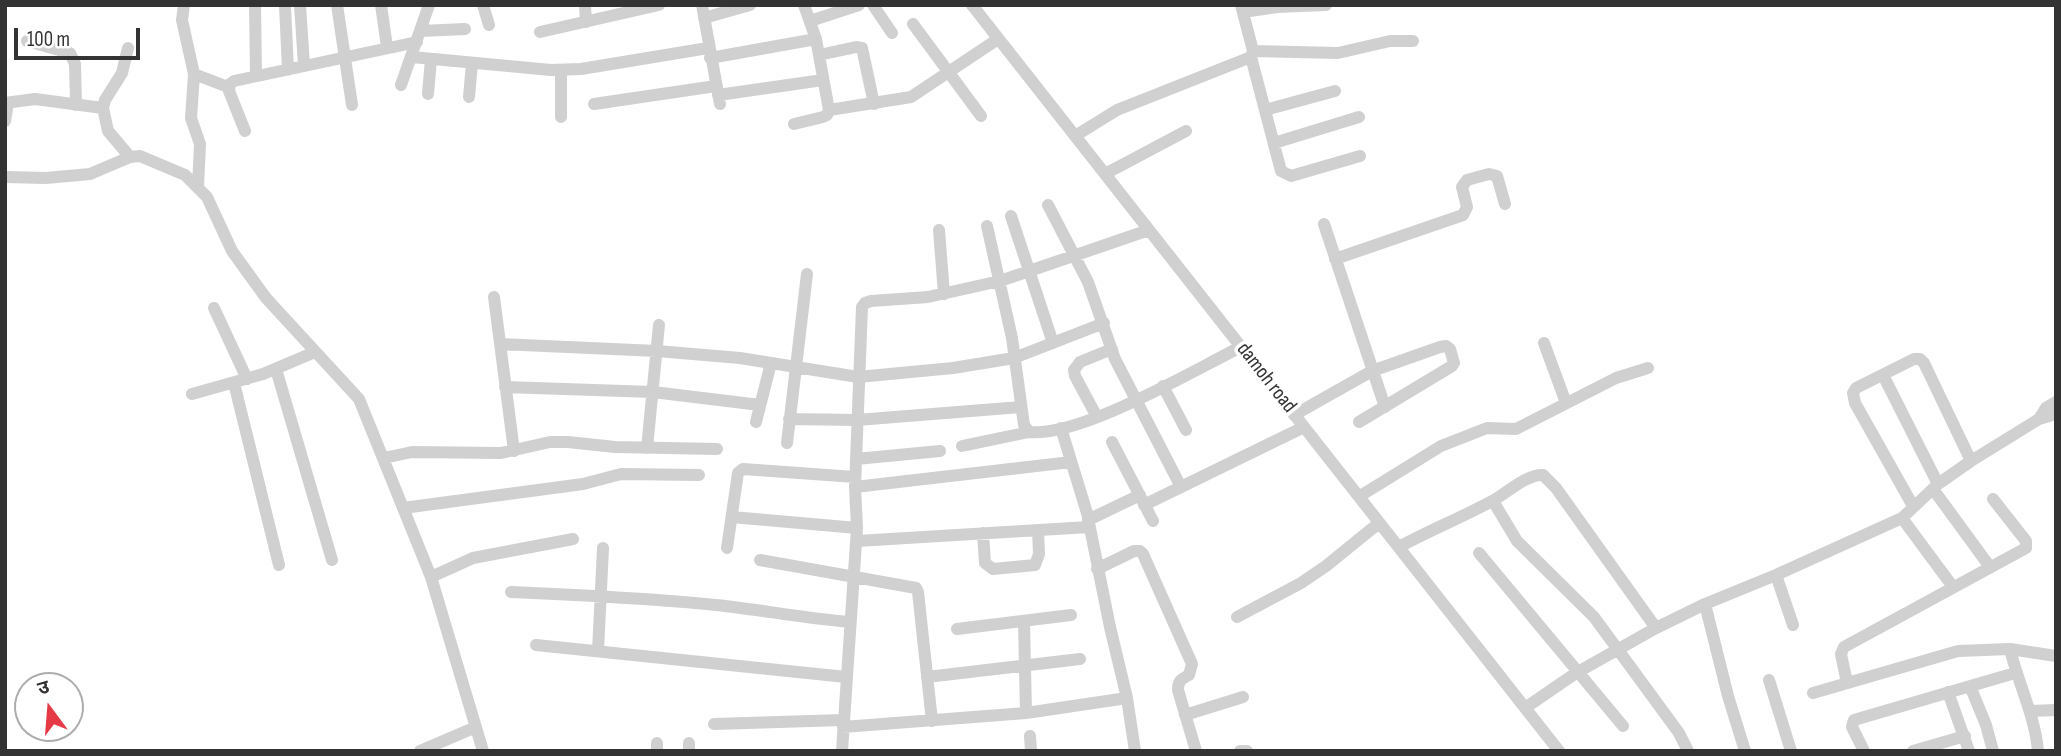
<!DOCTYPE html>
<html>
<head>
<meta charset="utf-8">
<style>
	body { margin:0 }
	#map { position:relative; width:2061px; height:756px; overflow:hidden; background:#fff; font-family:"Sofia Sans Condensed","Noto Sans Devanagari",sans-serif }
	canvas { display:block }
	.frame { position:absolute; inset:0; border:7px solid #333; pointer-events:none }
	.north { position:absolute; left:14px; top:672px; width:70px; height:70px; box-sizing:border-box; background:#fff; border:2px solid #adadad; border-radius:50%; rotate:344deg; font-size:19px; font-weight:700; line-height:28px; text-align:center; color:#333 }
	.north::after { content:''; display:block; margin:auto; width:24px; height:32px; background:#e63946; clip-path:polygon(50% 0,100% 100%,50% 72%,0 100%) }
	.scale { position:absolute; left:14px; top:28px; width:126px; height:32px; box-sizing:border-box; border:4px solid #333; border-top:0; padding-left:9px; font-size:21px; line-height:24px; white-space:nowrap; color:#333; -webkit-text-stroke:5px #fff; paint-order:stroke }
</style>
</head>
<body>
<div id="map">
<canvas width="2061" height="756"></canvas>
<div class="frame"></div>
<div class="north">उ</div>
<div class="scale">100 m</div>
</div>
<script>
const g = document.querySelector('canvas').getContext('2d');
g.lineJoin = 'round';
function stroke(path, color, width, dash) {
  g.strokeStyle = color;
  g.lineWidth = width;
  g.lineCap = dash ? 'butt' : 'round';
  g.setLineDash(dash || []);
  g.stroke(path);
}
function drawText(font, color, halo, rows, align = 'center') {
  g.font = font + ' "Sofia Sans Condensed",sans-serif';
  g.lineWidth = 7;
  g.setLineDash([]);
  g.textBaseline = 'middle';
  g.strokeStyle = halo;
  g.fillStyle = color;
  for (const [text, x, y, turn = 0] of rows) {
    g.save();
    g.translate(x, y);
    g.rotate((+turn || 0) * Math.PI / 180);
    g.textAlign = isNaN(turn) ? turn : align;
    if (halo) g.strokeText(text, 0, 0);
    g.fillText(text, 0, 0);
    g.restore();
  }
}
stroke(new Path2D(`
	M184 5 182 20 194 74 228 87
	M255 5 256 76
	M300 5 304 65
	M337 5 352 105
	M381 5 387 47
	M483 5 489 25
	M585 5 586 22
	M702 5 720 104
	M873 5 892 33
	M972 5 1559 751
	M285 6 288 69
	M1243 12 1277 7 1326 5
	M704 18 750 5
	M810 21 859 5
	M913 24 981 116
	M421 31 465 29
	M540 32 659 5
	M27 41 70 53 75 64 76 105
	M128 48 122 73 105 100 103 108 108 131 130 157
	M1253 51 1338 53 1390 41H1413
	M819 55 856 47 862 48 874 104
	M412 57 551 70 581 69 708 48
	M1251 57 1281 171 1291 176 1360 156
	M710 58 816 39
	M194 74 191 118 200 144 198 187
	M401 85 429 5
	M428 94 431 59
	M718 95 823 80
	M469 97 472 63
	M5 103 35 99 103 108
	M594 104 716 86
	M829 110 911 97 998 39
	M1265 110 1335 91
	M561 117V70
	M5 121 8 103
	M794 124 823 117 827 115 829 110 816 39 804 5
	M245 131 229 91 230 84 234 81 417 42
	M1075 136 1117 110 1251 57 1253 51 1241 5
	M1274 143 1359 117
	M1105 174 1186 131
	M5 177 46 178 90 174 130 157 140 156 185 175 207 197 232 251 266 298 359 399 431 577 483 751
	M1048 205 1088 282 1115 359 1181 487
	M1011 216 1053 343
	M1324 224 1385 407
	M987 226 1012 338 1024 425 1029 432C1081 437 1192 371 1241 347
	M939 230 944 294
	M1335 259 1463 215 1467 207 1462 187 1467 180 1489 174 1497 176 1505 204
	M494 297 514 451
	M214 308 247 379
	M1544 343 1566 403
	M500 344 657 351 740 358 858 377 953 368 1014 358 1104 323
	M276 369 332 560
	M1883 375 1938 484
	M234 383 279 565
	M1163 386 1186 430
	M505 387 653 392 760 405
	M192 394 263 374 315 352
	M1294 415 1372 371 1440 347 1446 346 1450 349 1454 363 1452 366 1359 422
	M1097 417 1075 376 1074 370 1080 362 1112 349
	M789 419 857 420 1021 407
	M2039 419 2046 408 2056 402
	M756 422 771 363
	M1061 428 1087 513 1110 627 1127 698 1135 751
	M1112 442 1153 521
	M787 443 807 274
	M962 446 1029 432
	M647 448 659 325
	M384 458 412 452 501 453 550 442H568L615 447 717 449
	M856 459 940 451
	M855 487 1071 462
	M1933 489 1990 567
	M1360 496 1441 446 1487 428 1516 429 1616 378 1648 368
	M1493 501 1517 541 1594 617 1679 733 1688 751
	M1144 505 1304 427
	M1913 506 1855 403 1853 393 1856 388 1914 359H1920L1924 363 1971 461
	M403 508 583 484 621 474 699 475
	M732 517 857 528
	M1902 518 1953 587
	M1088 520 1140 495
	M983 533 985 563 993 569 1035 565 1039 554 1038 530
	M857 541 1089 527
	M1399 547C1430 530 1463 517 1494 500 1508 492 1527 474 1543 475L1556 488 1656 628
	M727 548 738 473 743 469 855 477
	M1479 553 1623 726
	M760 560 916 588 918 592 932 721
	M1097 569 1134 551H1140L1143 554 1192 664 1189 675C1181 679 1178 681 1178 690L1196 751
	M1776 575 1793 625
	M431 577 473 558 573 539
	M511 592C580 595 648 598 716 605 761 610 805 618 850 622
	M1705 604 1728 696 1745 751
	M1237 617 1301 583 1326 566 1379 523
	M1024 621 1026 713
	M957 629 1071 615
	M536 645 846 677
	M2010 649C2018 683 2035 716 2038 751
	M598 651 603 548
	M927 677 1080 659
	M1769 680 1791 751
	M1847 683 1841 654 1844 647 2026 548V541L1993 499
	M1970 686 1986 725 1993 751
	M1948 692 1969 751
	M1813 693 1958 651 2010 649 2056 656
	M1525 708 1576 673 1656 628 1705 604 1776 575 1902 518 1938 484 1971 461 2039 419 2056 414
	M2030 711 2056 710
	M1185 715 1243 697
	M714 724 843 720
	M843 727 1026 713 1127 698
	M1030 736 1031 751
	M657 743V751
	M420 751 476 727
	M689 751V743
	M842 751 857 528 855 487 862 307 865 303 871 301 928 297 1000 281 1149 230
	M1240 751H1247
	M1864 751 1852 727 1854 720 2015 673
	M1913 751 1965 736`), '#d0d0d0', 12);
drawText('21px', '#333', '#fff', [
	["damoh road",1266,378,52]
]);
</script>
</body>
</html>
